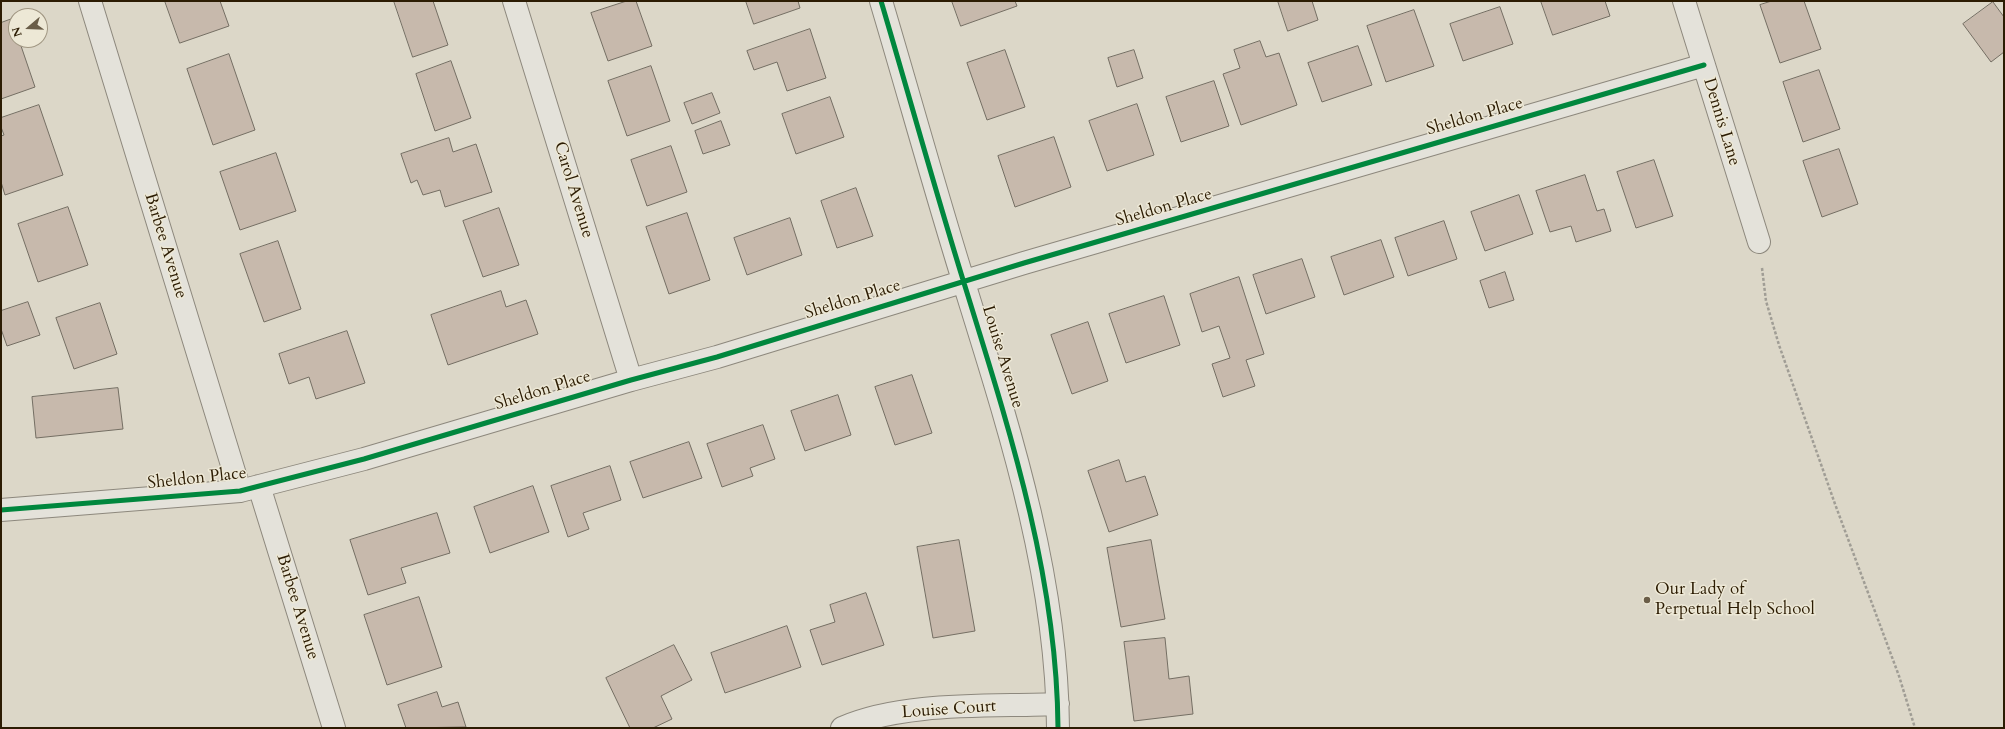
<!DOCTYPE html>
<html>
<head>
<meta charset="utf-8">
<style>
	body { margin:0 }
	#map { position:relative; width:2005px; height:729px; overflow:hidden; background:#dcd7c8; font-family:Cardo,serif }
	canvas { display:block }
	.frame { position:absolute; inset:0; border:2px solid #2c1c03; pointer-events:none }
	.north { position:absolute; left:8px; top:8px; width:40px; height:40px; box-sizing:border-box; background:#ede8d6; border:1px solid #a09682; border-radius:50%; rotate:251deg; font-size:11px; font-weight:700; line-height:16px; text-align:center; color:#2c1c03 }
	.north::after { content:''; display:block; margin:auto; width:14px; height:18px; background:#6a5d48; clip-path:polygon(50% 0,100% 100%,50% 72%,0 100%) }
</style>
</head>
<body>
<div id="map">
<canvas width="2005" height="729"></canvas>
<div class="frame"></div>
<div class="north">N</div>
</div>
<script>
const g = document.querySelector('canvas').getContext('2d');
g.lineJoin = 'round';
function fill(path, color) {
  g.fillStyle = color;
  g.fill(path, 'evenodd');
}
function stroke(path, color, width, dash) {
  g.strokeStyle = color;
  g.lineWidth = width;
  g.lineCap = dash ? 'butt' : 'round';
  g.setLineDash(dash || []);
  g.stroke(path);
}
function drawText(font, color, halo, rows, align = 'center') {
  g.font = font + ' Cardo,serif';
  g.lineWidth = 3;
  g.setLineDash([]);
  g.textBaseline = 'middle';
  g.strokeStyle = halo;
  g.fillStyle = color;
  for (const [text, x, y, turn = 0] of rows) {
    g.save();
    g.translate(x, y);
    g.rotate((+turn || 0) * Math.PI / 180);
    g.textAlign = isNaN(turn) ? turn : align;
    if (halo) g.strokeText(text, 0, 0);
    g.fillText(text, 0, 0);
    g.restore();
  }
}
const building = new Path2D(`
	M165 1H220L229 26 180 43Z
	M394 1H433L448 45 413 57Z
	M627 1H636L652 46 608 61 591 13Z
	M746 1H798L800 8 754 24Z
	M952 1H1015L1017 6 961 26Z
	M1278 1H1312L1318 20 1288 31Z
	M1541 1H1605L1610 16 1553 35Z
	M1772 1H1804L1821 49 1780 63 1760 5Z
	M1993 2 2004 17V52L1991 62 1963 24Z
	M1500 7 1513 44 1463 61 1450 24Z
	M1414 10 1434 66 1386 82 1367 26Z
	M12 19 16 32V40H19L35 87 1 99V23Z
	M810 29 826 78 787 91 777 62 754 70 747 51Z
	M1260 41 1266 57 1279 53 1297 105 1241 125 1223 74 1240 68 1234 50Z
	M1358 46 1372 85 1322 102 1308 63Z
	M1005 50 1025 107 987 120 967 63Z
	M1134 50 1143 78 1117 87 1108 58Z
	M229 54 255 130 213 145 187 69Z
	M451 61 471 118 435 131 416 74Z
	M651 66 670 121 627 136 608 81Z
	M1819 70 1840 129 1803 142 1783 82Z
	M1214 81 1229 126 1181 142 1166 97Z
	M712 93 720 113 692 124 684 103Z
	M830 97 844 137 796 154 782 114Z
	M1137 104 1154 155 1107 171 1089 121Z
	M39 105 63 175 5 195 1 182V136L4 135 1 127V118Z
	M721 121 730 145 703 154 695 131Z
	M1054 137 1071 187 1015 207 998 156Z
	M449 138 453 152 476 144 492 192 445 207 440 190 423 195 417 180 411 183 401 154Z
	M671 146 687 192 647 206 631 160Z
	M1839 149 1858 204 1822 217 1803 161Z
	M276 153 296 211 240 230 220 172Z
	M1654 160 1673 216 1636 228 1617 172Z
	M1585 175 1597 211 1604 209 1611 231 1576 242 1571 226 1550 232 1536 191Z
	M856 188 873 236 837 248 821 201Z
	M1519 195 1533 234 1485 251 1471 212Z
	M68 207 88 265 38 282 18 224Z
	M499 208 519 265 483 277 463 221Z
	M687 213 710 280 669 294 646 227Z
	M790 218 802 255 747 275 734 238Z
	M1444 221 1457 259 1408 276 1395 238Z
	M1381 240 1394 277 1344 295 1331 257Z
	M278 241 301 309 264 322 240 254Z
	M1302 259 1315 297 1266 314 1253 275Z
	M1505 272 1514 300 1489 308 1480 281Z
	M1239 277 1264 354 1246 360 1255 386 1223 397 1212 364 1230 358 1219 326 1202 332 1190 294Z
	M501 291 506 307 526 300 538 334 448 365 431 315Z
	M1164 296 1180 345 1126 363 1109 314Z
	M28 302 40 335 7 346 1 329V311Z
	M100 303 117 354 74 369 56 318Z
	M1088 322 1108 381 1072 394 1051 335Z
	M347 331 365 383 316 399 309 377 289 384 279 354Z
	M912 375 932 433 895 445 875 387Z
	M118 388 123 429 36 438 32 397Z
	M838 395 851 435 805 451 791 411Z
	M763 425 775 459 750 468 753 476 722 487 707 444Z
	M689 442 702 478 643 498 630 462Z
	M1119 460 1126 482 1145 476 1158 515 1109 532 1088 471Z
	M610 466 621 500 583 513 589 529 568 537 551 486Z
	M533 486 549 532 490 553 474 507Z
	M437 513 450 553 401 568 406 583 368 595 350 540Z
	M959 540 975 631 933 638 917 547Z
	M1151 540 1165 619 1121 627 1107 548Z
	M866 593 884 645 822 665 810 630 835 622 830 605Z
	M419 597 442 667 387 685 364 615Z
	M787 626 801 667 725 693 711 653Z
	M1165 638 1169 679 1189 676 1193 714 1134 721 1124 642Z
	M674 645 692 680 661 696 672 719 653 728H630L606 678Z
	M437 692 442 707 458 702 466 727 406 728 398 705Z`);
fill(building, '#c7b9ac');
stroke(building, '#746e63', 1);
const minor = new Path2D(`
	M90 1 240 491
	M514 1 631 380
	M881 1C909 95 935 190 964 283 1009 428 1057 575 1058 728
	M1684 1 1759 242
	M259 486 334 728
	M1 510 240 491 364 459 631 380 717 357 1024 263 1704 65
	M842 728C904 701 990 707 1058 704`);
stroke(minor, '#8d887d', 24);
stroke(new Path2D(`
	M1762 268 1766 301 1779 345 1835 504 1899 676 1915 728`), '#a09d95', 2.5, [3, 2]);
stroke(minor, '#e4e2da', 22);
stroke(new Path2D(`
	M881 1C909 95 935 190 964 283 1009 428 1057 575 1058 728
	M1 510 240 491 364 459 631 380 717 357 1024 263 1704 65`), '#00873e', 5);
for (const [x, y, r, color] of [
	[1647,600,4,"#6a5d48"]
]) {
  const dot = new Path2D();
  dot.arc(x, y, r, 0, 2 * Math.PI);
  g.fillStyle = color;
  g.fill(dot);
  stroke(dot, '#ede8d6', 1.5);
}
drawText('17px', '#2c1c03', '#ede8d6', [
	["Sheldon Place",1475,117,-16],
	["Dennis Lane",1721,122,73],
	["Carol Avenue",573,190,73],
	["Sheldon Place",1164,208,-16],
	["Barbee Avenue",165,246,73],
	["Sheldon Place",853,300,-17],
	["Louise Avenue",1002,357,73],
	["Sheldon Place",543,391,-17],
	["Sheldon Place",197,479,-6],
	["Barbee Avenue",297,607,73],
	["Louise Court",949,710,-4]
]);
drawText('17px', '#2c1c03', '#ede8d6', [
	["Our Lady of",1655,590],
	["Perpetual Help School",1655,610]
], 'left');
</script>
</body>
</html>
